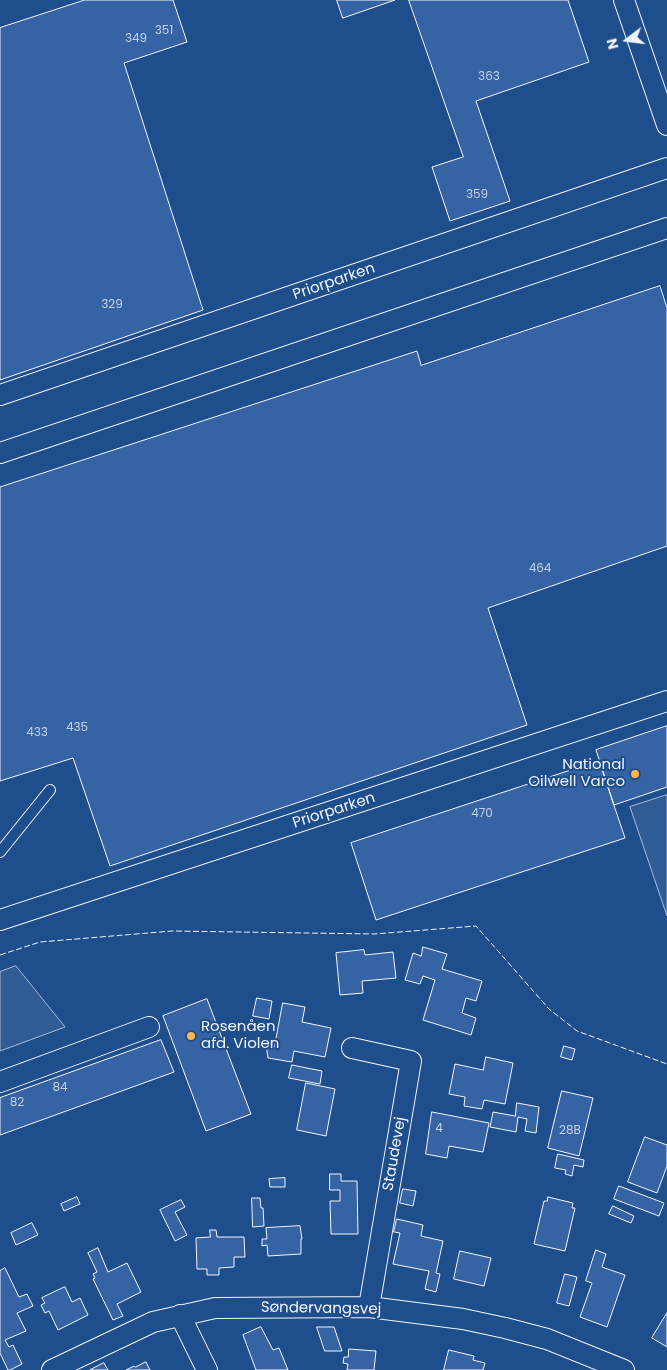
<!DOCTYPE html>
<html>
<head>
<meta charset="utf-8">
<style>
	body { margin:0 }
	#map { position:relative; width:667px; height:1370px; overflow:hidden; background:#1f4e8c; font-family:Poppins,sans-serif }
	canvas { display:block }
	.north { position:absolute; left:602px; top:15px; width:50px; height:50px; -webkit-text-stroke:4px #1f4e8c; paint-order:stroke; rotate:255deg; font-size:14px; font-weight:700; line-height:20px; text-align:center; color:#f2f6ff }
	.north::after { content:''; display:block; margin:auto; width:18px; height:22px; background:#f2f6ff; clip-path:polygon(50% 0,100% 100%,50% 72%,0 100%) }
</style>
</head>
<body>
<div id="map">
<canvas width="667" height="1370"></canvas>
<div class="north">N</div>
</div>
<script>
const g = document.querySelector('canvas').getContext('2d');
g.lineJoin = 'round';
function fill(path, color) {
  g.fillStyle = color;
  g.fill(path, 'evenodd');
}
function stroke(path, color, width, dash) {
  g.strokeStyle = color;
  g.lineWidth = width;
  g.lineCap = dash ? 'butt' : 'round';
  g.setLineDash(dash || []);
  g.stroke(path);
}
function drawText(font, color, halo, rows, align = 'center') {
  g.font = font + ' Poppins,sans-serif';
  g.lineWidth = 4;
  g.setLineDash([]);
  g.textBaseline = 'middle';
  g.strokeStyle = halo;
  g.fillStyle = color;
  for (const [text, x, y, turn = 0] of rows) {
    g.save();
    g.translate(x, y);
    g.rotate((+turn || 0) * Math.PI / 180);
    g.textAlign = isNaN(turn) ? turn : align;
    if (halo) g.strokeText(text, 0, 0);
    g.fillText(text, 0, 0);
    g.restore();
  }
}
const green = new Path2D(`
	M667 795V916L630 807Z
	M16 966 65 1027 0 1051V972Z`);
fill(green, '#305b95');
stroke(green, '#a8bbd7', 1);
const building = new Path2D(`
	M85 0H173L187 42 124 63 203 310 0 380V28Z
	M337 0H395L343 18Z
	M409 0H568L589 62 476 101 510 201 450 221 432 167 463 157Z
	M660 286 667 308V546L488 608 527 725 110 866 73 758 0 781V487L417 351 421 365Z
	M667 726V787L614 805 596 750Z
	M599 761 625 838 376 920 351 843Z
	M423 947 447 954 442 969 482 981 476 1001 466 998 462 1013 476 1018 471 1035 423 1020 435 980 423 976 420 984 405 980 413 953 421 956Z
	M364 950 365 955 393 952 396 978 362 981 363 993 340 995 336 953Z
	M257 998 272 1001 269 1019 253 1016Z
	M207 999 251 1114 206 1131 163 1016Z
	M283 1003 305 1007 302 1022 331 1028 325 1057 294 1051 292 1062 268 1058 266 1044 274 1047Z
	M161 1040 174 1072 0 1135V1098Z
	M564 1046 575 1049 572 1060 561 1057Z
	M486 1057 513 1063 505 1104 484 1100 482 1109 464 1106 465 1097 449 1094 455 1064 483 1070Z
	M292 1065 322 1071 320 1084 289 1078Z
	M306 1083 335 1089 326 1136 297 1130Z
	M562 1091 593 1098 579 1156 548 1148Z
	M517 1103 539 1107 536 1133 525 1131 527 1119 518 1117 516 1132 490 1127 493 1112 515 1116Z
	M432 1112 489 1123 483 1152 449 1146 447 1158 426 1154Z
	M645 1137 667 1145V1166L657 1193 628 1182Z
	M558 1154 584 1160 583 1167 574 1165 572 1176 565 1174 566 1170 555 1168Z
	M330 1174H341V1181H357L358 1234H331L330 1201H340V1190H330Z
	M285 1178V1187H270L269 1179Z
	M619 1186 664 1203 659 1216 614 1199Z
	M403 1189 416 1191 413 1206 400 1203Z
	M77 1197 80 1204 64 1211 61 1204Z
	M548 1197 573 1203 572 1208H575L565 1251 534 1244 544 1201H547Z
	M252 1198H260L261 1208H263L264 1226 253 1227Z
	M181 1200 185 1207 175 1212 187 1235 175 1241 160 1210Z
	M613 1206 634 1216 631 1223 609 1214Z
	M397 1219 423 1225 421 1236 443 1241 436 1273 440 1274 436 1292 425 1289 429 1271 393 1264 400 1233 394 1232Z
	M32 1223 38 1235 16 1245 11 1233Z
	M300 1226 302 1239H301V1254L268 1256 267 1245 262 1246V1239H267L266 1228Z
	M210 1230H216L217 1237H244L245 1257H234V1267L219 1268V1275H207V1269H197L196 1238 210 1237Z
	M98 1248 108 1272 127 1263 141 1292 117 1304 123 1316 113 1320 93 1279 95 1278 93 1274 97 1272 88 1253Z
	M596 1250 606 1254 602 1267 625 1275 607 1327 580 1317 592 1283 586 1281Z
	M460 1251 491 1258 484 1286 454 1279Z
	M5 1268 19 1297 27 1294 33 1306 17 1313 26 1331 5 1340 9 1347 13 1345 22 1364 10 1370H8L0 1353V1271Z
	M565 1274 577 1277 569 1306 557 1303Z
	M65 1287 72 1302 80 1298 88 1315 58 1330 49 1311 45 1313 41 1305 45 1303 42 1298Z
	M667 1313V1347L652 1338Z
	M261 1327 273 1350 279 1348 288 1370H256L243 1335Z
	M317 1327H334L342 1351H325Z
	M349 1349 376 1351 374 1370H347L348 1364 343 1363 344 1357H348Z
	M449 1350 474 1356 473 1360 485 1363 483 1370H444Z
	M146 1362 150 1370H126L134 1366 135 1367Z
	M104 1363 108 1370H90Z`);
fill(building, '#3563a3');
stroke(building, '#f2f6ff', 1);
const lane = new Path2D(`
	M0 852 50 790`);
const street = new Path2D(`
	M624 0 667 125
	M0 395 667 168
	M0 453 667 228
	M0 920 667 701
	M352 1048 411 1061 369 1307
	M0 1082 149 1027
	M180 1315 207 1370
	M52 1370 153 1322 215 1308 369 1307 463 1319 505 1328 547 1339 624 1370`);
stroke(lane, '#f2f6ff', 12);
stroke(street, '#f2f6ff', 22);
stroke(lane, '#1f4e8c', 10);
stroke(street, '#1f4e8c', 20);
stroke(new Path2D(`
	M0 955 40 942 172 931 374 934 476 926 549 1009 577 1031 667 1064`), '#f2f6ff', 1, [6, 2.5]);
for (const [x, y, r, color] of [
	[635,774,5,"#ffb74d"],
	[191,1036,5,"#ffb74d"]
]) {
  const dot = new Path2D();
  dot.arc(x, y, r, 0, 2 * Math.PI);
  g.fillStyle = color;
  g.fill(dot);
  stroke(dot, '#1f4e8c', 2);
}
drawText('12px', '#c3d1e8', null, [
	["351",164,31],
	["349",136,39],
	["363",489,77],
	["359",477,195],
	["329",112,305],
	["464",540,569],
	["435",77,728],
	["433",37,733],
	["470",482,814],
	["84",60,1088],
	["82",17,1103],
	["4",439,1129],
	["28B",570,1131]
]);
drawText('15px', '#f2f6ff', '#1f4e8c', [
	["Priorparken",334,282,-19],
	["Priorparken",334,811,-18],
	["Staudevej",395,1154,-80],
	["Søndervangsvej",321,1309,1]
]);
drawText('15px', '#f2f6ff', '#1f4e8c', [
	["National",625,765],
	["Oilwell Varco",625,782],
	["Rosenåen",201,1027,"left"],
	["afd. Violen",201,1044,"left"]
], 'right');
</script>
</body>
</html>
